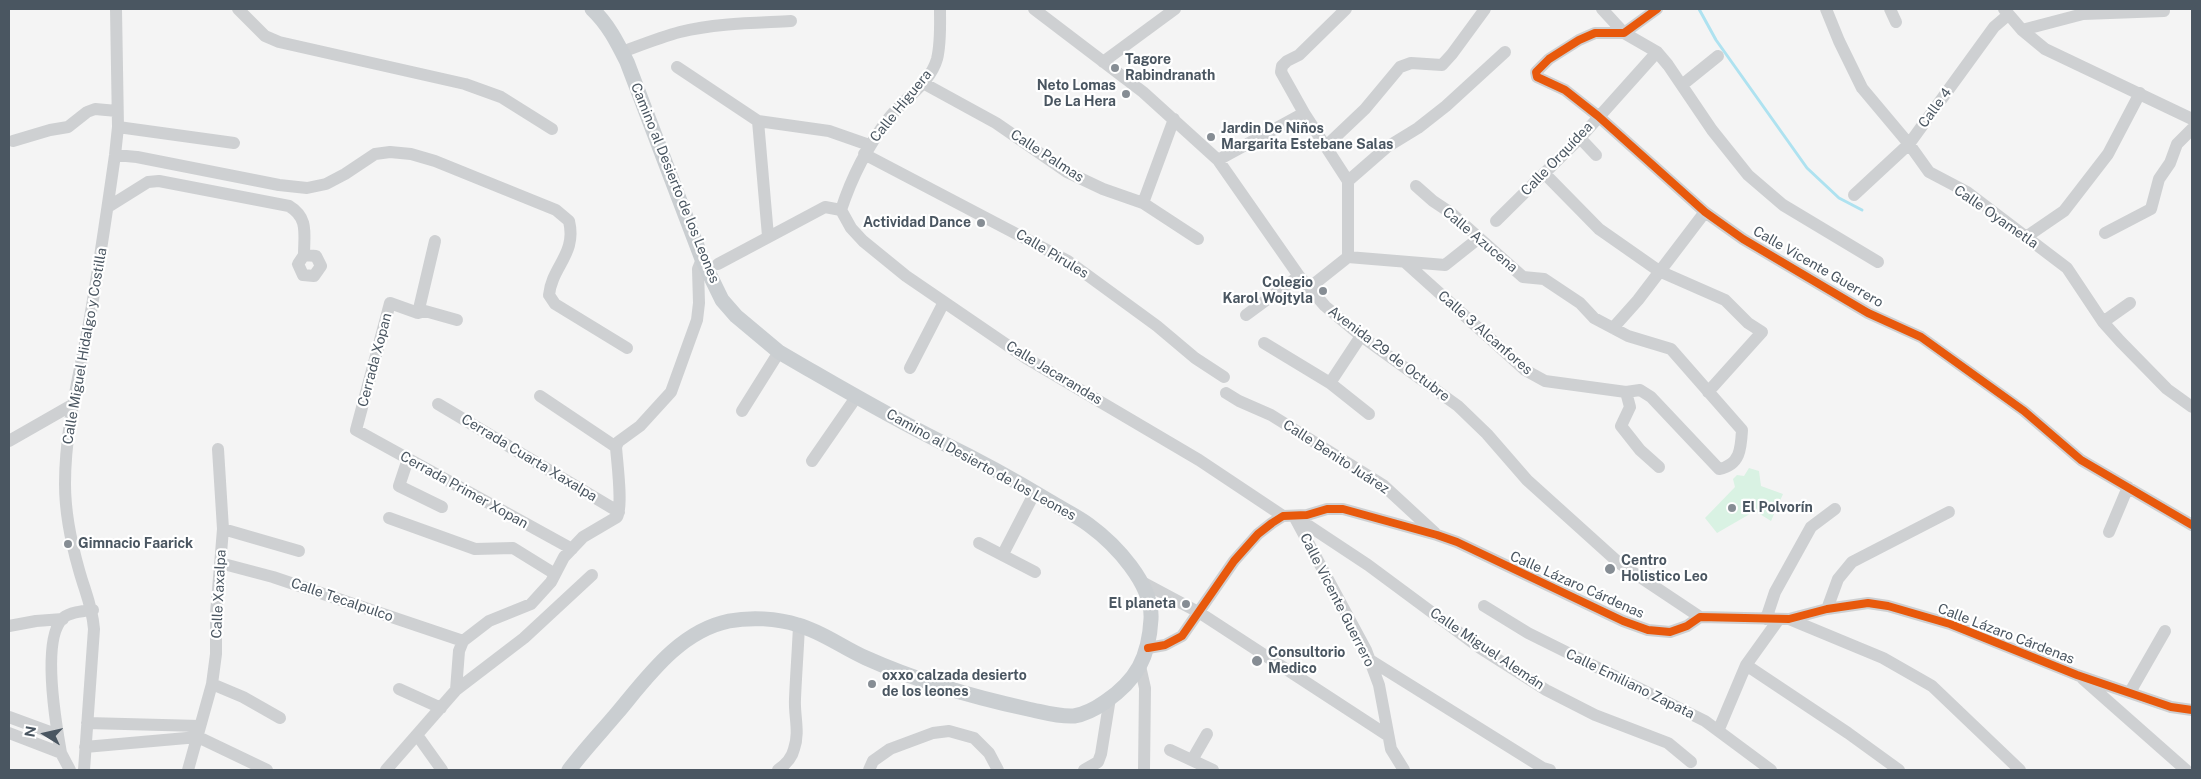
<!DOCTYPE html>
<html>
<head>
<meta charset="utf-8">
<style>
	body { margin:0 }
	#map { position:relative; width:2201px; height:779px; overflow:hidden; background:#f4f4f4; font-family:"Public Sans",sans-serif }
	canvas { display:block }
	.frame { position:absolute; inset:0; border:10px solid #4a5661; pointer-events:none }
	.north { position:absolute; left:20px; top:709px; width:50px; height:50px; -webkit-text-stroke:4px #fff; paint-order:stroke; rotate:280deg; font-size:14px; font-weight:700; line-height:20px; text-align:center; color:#4a5661 }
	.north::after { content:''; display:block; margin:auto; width:18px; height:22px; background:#4a5661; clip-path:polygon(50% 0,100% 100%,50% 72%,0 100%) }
</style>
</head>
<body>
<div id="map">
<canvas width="2201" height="779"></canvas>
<div class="frame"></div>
<div class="north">N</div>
</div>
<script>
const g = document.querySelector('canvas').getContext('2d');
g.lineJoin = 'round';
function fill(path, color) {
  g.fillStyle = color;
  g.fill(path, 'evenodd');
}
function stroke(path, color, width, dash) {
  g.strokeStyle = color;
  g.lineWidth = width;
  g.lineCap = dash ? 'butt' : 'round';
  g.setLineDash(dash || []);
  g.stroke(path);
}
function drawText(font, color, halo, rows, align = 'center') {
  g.font = font + ' "Public Sans",sans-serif';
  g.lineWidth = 4.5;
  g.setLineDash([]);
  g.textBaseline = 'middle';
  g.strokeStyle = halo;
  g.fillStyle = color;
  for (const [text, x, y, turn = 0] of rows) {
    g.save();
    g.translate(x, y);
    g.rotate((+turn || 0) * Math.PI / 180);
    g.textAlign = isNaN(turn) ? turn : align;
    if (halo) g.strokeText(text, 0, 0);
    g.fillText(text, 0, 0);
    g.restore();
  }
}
fill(new Path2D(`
	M1749 468 1759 471 1761 486 1783 494 1771 521 1755 511 1717 533 1705 518 1735 487 1733 479 1737 475 1744 476Z`), '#d9f2e3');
stroke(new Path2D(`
	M1699 9 1716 40 1807 168 1839 198 1862 210`), '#aee2f0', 3);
stroke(new Path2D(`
	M238 9 265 36 279 42 465 84 501 97 552 129
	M1034 9 1143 92 1218 160 1299 276 1325 306 1361 336 1458 406 1487 434 1527 480 1619 563 1700 617
	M1346 9 1299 55 1287 61 1282 66 1281 72 1304 113 1348 181V257
	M1602 9 1624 33 1657 52 1668 65 1712 130 1748 175 1783 205 1878 262
	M1657 9 1624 33H1595L1579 40 1549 59 1536 72 1537 77 1565 90 1598 116 1705 212 1743 239 1868 313 1921 337 2024 411 2081 460 2192 525
	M1826 9 1839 41 1862 88 1909 144 1929 172 1967 192 2067 268 2103 322 2120 341 2167 389 2192 407
	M1890 9 1896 22
	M2004 9 2022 30 2045 49 2192 119
	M2022 30 2083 14 2164 11
	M622 52C641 45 661 37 680 32 717 23 754 23 791 21
	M1103 62 1175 9
	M677 67 758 121 829 131 869 145
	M923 83 996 123 1067 172 1103 189 1143 203 1198 239
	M1682 85 1718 56
	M758 121 768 236
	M118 127 234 143
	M1580 138 1596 155
	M13 141 50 130 68 127 87 112 95 109 117 111
	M1326 146 1365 109 1400 67 1411 63 1442 65 1452 54 1485 9
	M864 154 1068 261 1157 326 1195 358 1224 377
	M115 155 137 157 279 185 307 188 326 184 345 174 375 154 390 152 411 154 435 161 556 210 569 221C577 254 552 266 549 295L555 304 627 348
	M1218 160 1304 113
	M1544 173 1599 229 1659 271 1725 300 1748 323 1762 332 1708 392
	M1348 181 1387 147 1418 128 1446 106 1505 52
	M1854 195 1909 144 1994 27 2008 15
	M1143 203 1174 119
	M108 207 148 182 159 181 289 206C309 218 304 234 304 255
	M841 210 851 228 863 241 906 276 1026 358 1199 460 1283 516
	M841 210C852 176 867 147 889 118 904 98 930 84 937 59 941 43 940 25 940 9
	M1496 221 1580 138 1657 52
	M2105 233 2151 209 2159 179 2170 163 2177 144 2192 129
	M2026 237 2064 211 2108 154 2140 93
	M435 241 418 313 390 303 356 430 572 549
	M304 255 316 256 321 266 314 276 303 275 298 264Z
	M1406 263 1525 370 1545 381 1626 392 1640 390 1651 397 1719 469C1740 465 1741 449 1742 430L1671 349 1628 336 1594 318 1580 303 1544 279 1523 277 1451 213 1433 201 1416 186
	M718 264 825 207 841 210
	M1309 288 1348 257 1445 265 1479 238
	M418 313 425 311 457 320
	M1246 315 1299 276
	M2103 322 2130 303
	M1613 328 1638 300 1705 212
	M1264 343 1330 383 1369 414
	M910 368 944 302
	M1330 383 1361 336
	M1626 392 1630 407 1621 426 1640 450 1659 467
	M1226 393 1239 401 1271 415 1383 485 1435 533
	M540 396 616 447
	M438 404 619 512
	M742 411 779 352
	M9 441 72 405
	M408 459 399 486 442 507
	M812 461 857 396
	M1294 516 1368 565 1480 648 1546 690 1595 715 1668 743 1691 762
	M389 518 475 549 513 548 555 574
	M1295 518 1366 650 1379 685 1391 749 1404 770
	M223 529 299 551
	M2109 532 2128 487
	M979 543 1035 572
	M1003 554 1035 492
	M220 563 273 577 463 641
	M1142 582 1200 613 1387 735
	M1484 606 1528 633 1705 721 1771 770
	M1827 609 1838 579 1852 562 1949 512
	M1766 619 1775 592 1811 527 1835 509
	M1789 619 1883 658 1932 686 2020 770
	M9 626 36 621 63 619
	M1148 648 1165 645 1182 636 1234 561 1258 534 1272 523 1283 516 1307 515 1327 509H1343L1437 535 1457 542 1623 621 1648 630 1670 632 1687 626 1700 617 1789 619 1827 609 1868 603 1888 606 1950 624 2077 675 2171 707 2192 710
	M1370 660 1543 768 1550 770
	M1746 665 1848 733 1899 770
	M1140 666 1145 688 1144 770
	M2083 679 2186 770
	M212 684 243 697 280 718
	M399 689 441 708
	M456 690 459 651 463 641 489 621 531 604 551 582 564 557 583 537 617 517C623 506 617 462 616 447L618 442 640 426 671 392 697 320 699 303 698 269 702 259
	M2130 692 2165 631
	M9 717 58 735
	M87 723 200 726
	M1719 729 1746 665 1779 619
	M9 733 61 753 70 770
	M417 735 442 770
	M85 747 198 737 267 770
	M1170 750 1213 770
	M61 753C56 725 41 639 63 618 70 612 83 611 93 610
	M1192 760 1207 734
	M84 770 94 629C92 605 85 592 79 570 71 542 65 514 65 484 65 429 79 377 89 323 99 267 107 211 115 155L118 127 116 9
	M188 770 212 684 216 654V614L223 529 218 449
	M386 770 456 690 524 638 592 575
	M778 770C785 765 792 758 794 749 800 732 794 716 795 699 796 674 798 650 799 625
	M869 770 873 761 890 749 933 733 949 731 974 738 989 753 998 770
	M1084 770 1098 762 1101 754 1110 698`), '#ced0d2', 12);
stroke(new Path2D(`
	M569 770C584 750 602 731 618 712 648 676 680 631 729 621 750 617 777 618 798 625 823 632 843 648 866 658 917 681 973 697 1028 709 1043 712 1058 717 1074 716 1086 714 1095 709 1105 702 1137 680 1149 657 1151 619 1153 584 1115 544 1089 525 1077 516 1062 509 1049 501 1013 479 978 460 941 442 894 419 848 392 803 366L779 352 736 316 722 300 702 259 627 62C617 42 608 24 592 9`), '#caced1', 15);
stroke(new Path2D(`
	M1657 9 1624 33H1595L1579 40 1549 59 1536 72 1537 77 1565 90 1598 116 1705 212 1743 239 1868 313 1921 337 2024 411 2081 460 2192 525
	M1148 648 1165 645 1182 636 1234 561 1258 534 1272 523 1283 516 1307 515 1327 509H1343L1437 535 1457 542 1623 621 1648 630 1670 632 1687 626 1700 617 1789 619 1827 609 1868 603 1888 606 1950 624 2077 675 2171 707 2192 710`), '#e8590c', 8);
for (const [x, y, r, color] of [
	[1115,68,5,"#868d94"],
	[1126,94,5,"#868d94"],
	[1211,137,5,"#868d94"],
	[981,223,5,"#868d94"],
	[1323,291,5,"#868d94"],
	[1732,508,5,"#868d94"],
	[68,544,5,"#868d94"],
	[1610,569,6,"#868d94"],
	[1186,604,5,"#868d94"],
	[1257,661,6,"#868d94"],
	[872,684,5,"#868d94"]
]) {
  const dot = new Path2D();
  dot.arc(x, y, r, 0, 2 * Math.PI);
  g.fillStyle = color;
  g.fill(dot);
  stroke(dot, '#fff', 2);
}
drawText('bold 14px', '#4a5661', '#fff', [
	["Tagore",1125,60],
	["Rabindranath",1125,76],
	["Neto Lomas",1116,86,"right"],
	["De La Hera",1116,102,"right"],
	["Jardin De Niños",1221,129],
	["Margarita Estebane Salas",1221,145],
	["Actividad Dance",971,223,"right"],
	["Colegio",1313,283,"right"],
	["Karol Wojtyla",1313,299,"right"],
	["El Polvorín",1742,508],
	["Gimnacio Faarick",78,544],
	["Centro",1621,561],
	["Holistico Leo",1621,577],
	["El planeta",1176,604,"right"],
	["Consultorio",1268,653],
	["Medico",1268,669],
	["oxxo calzada desierto",882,676],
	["de los leones",882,692]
], 'left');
drawText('14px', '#4a5661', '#fff', [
	["Calle Higuera",901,106,-51],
	["Calle 4",1935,108,-54],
	["Calle Palmas",1047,156,33],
	["Calle Orquídea",1557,159,-46],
	["Camino al Desierto de los Leones",675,183,68],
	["Calle Oyametla",1996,217,35],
	["Calle Azucena",1480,240,40],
	["Calle Pirules",1052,254,31],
	["Calle Vicente Guerrero",1818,267,30],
	["Calle 3 Alcanfores",1485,333,41],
	["Calle Miguel Hidalgo y Costilla",85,346,-80],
	["Avenida 29 de Octubre",1389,354,37],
	["Cerrada Xopan",375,360,-75],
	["Calle Jacarandas",1054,373,31],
	["Calle Benito Juárez",1336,457,33],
	["Cerrada Cuarta Xaxalpa",529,458,31],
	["Camino al Desierto de los Leones",981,465,29],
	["Cerrada Primer Xopan",464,490,29],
	["Calle Lázaro Cárdenas",1577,585,24],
	["Calle Xaxalpa",219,594,-87],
	["Calle Tecalpulco",342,600,19],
	["Calle Vicente Guerrero",1337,600,63],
	["Calle Lázaro Cárdenas",2006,634,21],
	["Calle Miguel Alemán",1487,649,34],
	["Calle Emiliano Zapata",1630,684,26]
]);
</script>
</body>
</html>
